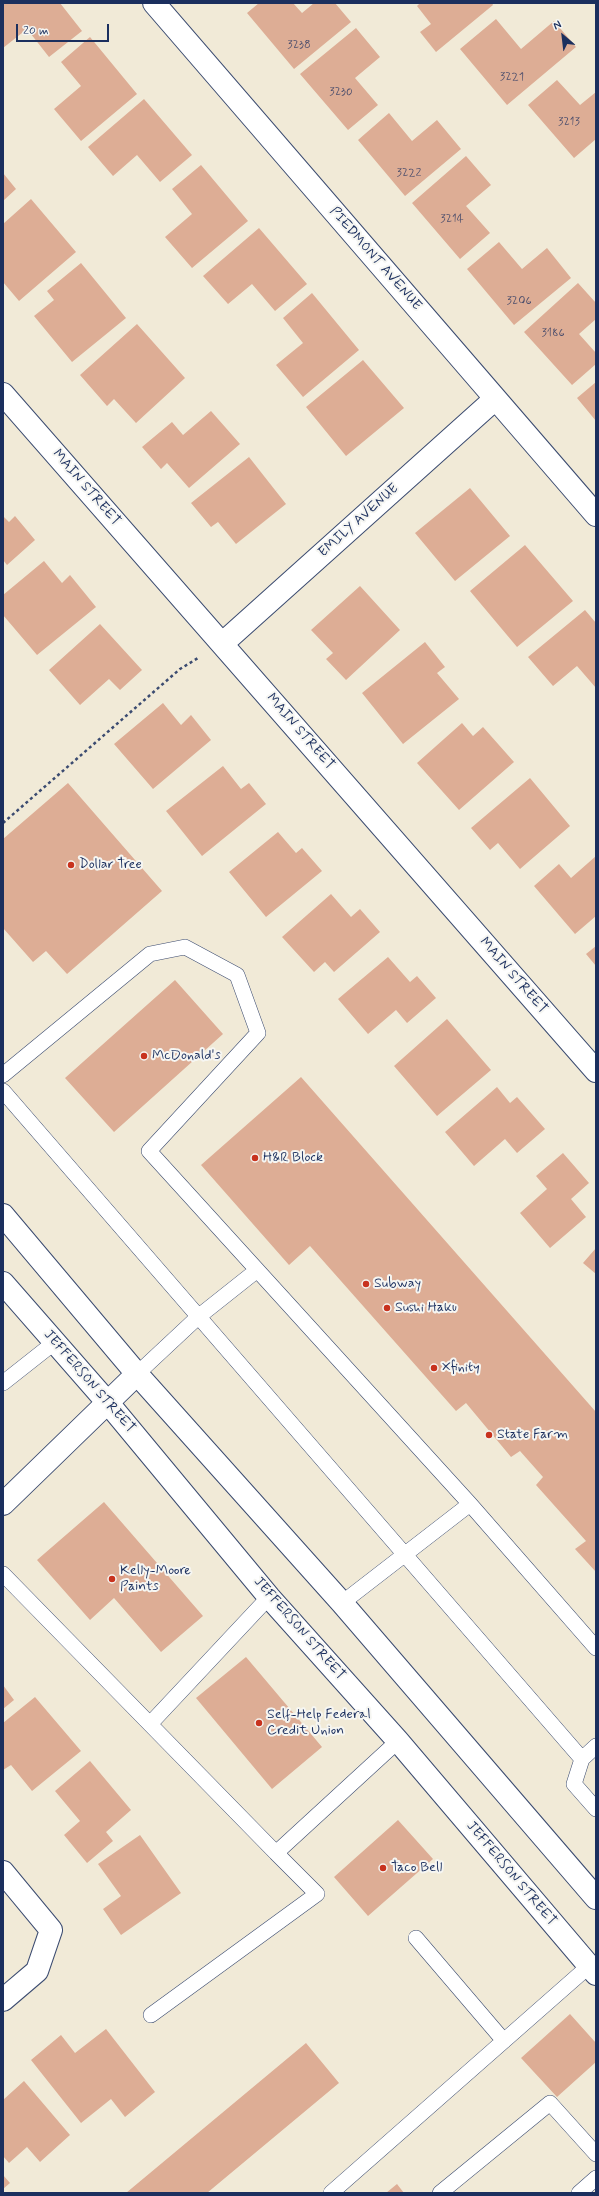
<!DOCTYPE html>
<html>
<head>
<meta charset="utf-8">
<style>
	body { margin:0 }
	#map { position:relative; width:599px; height:2196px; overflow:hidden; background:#f1ead7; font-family:Mynerve,sans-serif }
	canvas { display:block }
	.frame { position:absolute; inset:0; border:4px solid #1b2f5e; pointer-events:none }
	.north { position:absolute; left:543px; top:16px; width:40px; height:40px; -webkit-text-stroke:3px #f6f6f2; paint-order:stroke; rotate:332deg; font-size:11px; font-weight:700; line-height:16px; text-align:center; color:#1b2f5e }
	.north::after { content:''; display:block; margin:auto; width:14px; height:18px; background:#1b2f5e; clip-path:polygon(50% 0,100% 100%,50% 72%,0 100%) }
	.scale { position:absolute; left:16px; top:24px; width:93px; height:18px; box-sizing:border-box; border:2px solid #1b2f5e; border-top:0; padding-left:5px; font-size:12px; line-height:14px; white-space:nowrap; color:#1b2f5e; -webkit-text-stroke:3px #f6f6f2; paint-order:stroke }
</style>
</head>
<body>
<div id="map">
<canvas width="599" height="2196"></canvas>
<div class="frame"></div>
<div class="north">N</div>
<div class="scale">20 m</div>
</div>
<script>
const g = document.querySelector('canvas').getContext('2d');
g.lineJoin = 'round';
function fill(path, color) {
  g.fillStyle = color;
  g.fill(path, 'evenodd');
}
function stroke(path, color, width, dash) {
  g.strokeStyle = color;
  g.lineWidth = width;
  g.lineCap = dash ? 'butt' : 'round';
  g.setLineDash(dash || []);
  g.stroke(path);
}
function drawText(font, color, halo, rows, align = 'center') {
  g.font = font + ' Mynerve,sans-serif';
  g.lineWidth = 4;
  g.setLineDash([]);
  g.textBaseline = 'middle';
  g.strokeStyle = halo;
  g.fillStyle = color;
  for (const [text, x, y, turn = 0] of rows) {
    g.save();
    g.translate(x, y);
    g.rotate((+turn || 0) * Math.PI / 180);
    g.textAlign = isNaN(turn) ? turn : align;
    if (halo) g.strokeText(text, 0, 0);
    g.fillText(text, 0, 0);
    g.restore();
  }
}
fill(new Path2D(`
	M3 3H60L82 31 49 57 27 29 3 48Z
	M259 3H293L302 13 314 3H335L351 22 294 69 247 13Z
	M420 3H492L493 5 436 52 420 32 431 24 417 6Z
	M496 19 521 49 554 21 576 47 507 105 460 49Z
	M356 28 380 57 355 78 378 105 348 130 300 74Z
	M90 37 137 94 81 141 54 109 81 86 61 62Z
	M557 80 580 105 596 92V139L574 158 528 105Z
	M144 99 192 155 160 182 137 155 113 176 88 147Z
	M389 113 412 141 437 120 461 149 405 196 358 140Z
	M466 156 491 185 466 206 490 233 460 259 412 203Z
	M201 165 248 221 192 268 165 237 192 214 172 189Z
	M3 173 16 189 3 201Z
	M31 199 76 252 19 301 3 282V224Z
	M259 228 307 284 275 311 252 284 228 304 203 276Z
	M499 242 522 269 547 248 571 278 514 325 467 269Z
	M81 263 126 318 72 362 34 316 54 300 47 291Z
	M578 283 596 303V319L579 334 596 353V364L572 385 524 332Z
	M312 293 359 350 303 397 276 365 303 343 283 318Z
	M137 324 185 378 136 423 114 399 107 406 80 375Z
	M363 360 404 408 346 456 306 407Z
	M596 382V421L577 398Z
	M211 411 240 444 189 488 167 463 161 469 142 447 172 422 183 435Z
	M249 457 286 504 236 544 218 522 211 527 191 503Z
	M470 488 510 536 455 581 415 533Z
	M3 516 9 522 15 516 35 540 7 565 3 560Z
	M525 545 573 601 517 647 470 591Z
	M44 561 62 583 70 575 96 607 37 655 3 615V595Z
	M360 586 400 630 346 680 326 659 333 653 311 630Z
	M585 610 596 623V688L577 666 553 686 528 657Z
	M100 624 142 670 120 690 109 679 80 705 49 670Z
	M425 642 445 667 437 673 459 699 403 744 362 693Z
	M163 703 181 725 191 715 211 740 153 789 114 744Z
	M462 723 473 736 483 727 514 762 459 810 417 763Z
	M223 766 241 789 249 783 266 804 202 856 166 811Z
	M530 778 570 826 520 869 498 843 490 850 471 828Z
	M68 783 162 891 67 974 46 951 33 962 3 928V839Z
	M278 832 296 853 302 848 322 871 266 917 229 872Z
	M596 856V916L575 934 534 886 559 864 571 878Z
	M331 894 351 917 360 909 380 932 334 972 325 962 314 972 282 937Z
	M596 946V966L586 954Z
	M388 957 410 982 417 976 436 998 407 1023 396 1010 368 1034 338 999Z
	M175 980 223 1034 114 1132 65 1078Z
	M447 1019 491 1070 437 1116 394 1066Z
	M301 1077 596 1412V1572L575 1549 586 1541 536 1485 543 1477 520 1451 511 1457 466 1403 456 1411 310 1246 289 1265 201 1165Z
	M497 1087 510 1103 517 1097 545 1129 517 1153 505 1139 474 1166 445 1132Z
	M563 1153 589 1183 571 1199 586 1217 550 1248 520 1213 547 1189 536 1176Z
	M596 1248V1274L583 1263Z
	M104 1502 203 1616 161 1652 114 1598 90 1620 37 1560Z
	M246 1657 322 1747 272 1789 196 1698Z
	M3 1685 14 1700 3 1709Z
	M35 1697 81 1751 32 1791 11 1765 3 1770V1723Z
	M90 1761 131 1810 106 1832 113 1841 87 1863 64 1835 80 1821 55 1791Z
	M398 1820 433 1859 368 1916 334 1877Z
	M140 1835 181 1893 121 1935 103 1909 121 1896 98 1864Z
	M570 2014 596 2043V2062L557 2097 521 2058Z
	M106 2029 155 2092 125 2117 111 2099 81 2123 31 2060 61 2035 75 2053Z
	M306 2043 339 2083 207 2193H126Z
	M24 2081 70 2135 40 2162 27 2147 9 2163 3 2156V2100Z
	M3 2175 10 2183 3 2189Z
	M397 2184 404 2193H386Z`), '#ddad95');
const service = new Path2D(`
	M3 1075 150 954 185 947 237 975 258 1033 149 1151 470 1504 596 1648
	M3 1091 582 1759
	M137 1374 198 1317 256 1271
	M3 1383 55 1342
	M3 1574 276 1853 398 1741
	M342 1603 470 1504
	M150 1724 269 1597
	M596 1746 582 1759 574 1784 596 1809
	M416 1938 504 2041
	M151 2015 317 1894 276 1853
	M331 2193 589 1966
	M440 2193 550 2103 596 2154
	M579 2193 596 2178`);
const minor = new Path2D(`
	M154 3 596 515
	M3 394 596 1071
	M223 643 495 399
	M3 1504 137 1374
	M3 1872 51 1930 37 1971 3 2000`);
const secondary = new Path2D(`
	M3 1215 137 1374 342 1603 596 1898
	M3 1283 108 1403 269 1597 398 1741 596 1974`);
stroke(service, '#3b4b70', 16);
stroke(minor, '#3b4b70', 24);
stroke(secondary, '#3b4b70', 24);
stroke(new Path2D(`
	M3 823 180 669 198 658`), '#3b4b70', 2.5, [3, 3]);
stroke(service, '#fff', 15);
stroke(minor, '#fff', 22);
stroke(secondary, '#fff', 22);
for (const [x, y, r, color] of [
	[71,865,4,"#c8321e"],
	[144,1056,4,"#c8321e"],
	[255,1158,4,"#c8321e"],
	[366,1284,4,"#c8321e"],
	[387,1308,4,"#c8321e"],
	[434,1368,4,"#c8321e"],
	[489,1435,4,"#c8321e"],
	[112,1579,4,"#c8321e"],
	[259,1723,4,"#c8321e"],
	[383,1868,4,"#c8321e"]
]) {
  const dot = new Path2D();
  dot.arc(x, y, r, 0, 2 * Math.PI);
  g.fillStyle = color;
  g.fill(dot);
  stroke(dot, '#f6f6f2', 1.5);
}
drawText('12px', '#4c4e6c', null, [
	["3238",299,45],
	["3221",512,77],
	["3230",341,92],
	["3213",569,122],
	["3222",409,173],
	["3214",452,219],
	["3206",519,301],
	["3186",553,333]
]);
drawText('14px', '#1b2f5e', '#f6f6f2', [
	["PIEDMONT AVENUE",375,259,49],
	["MAIN STREET",86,488,49],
	["EMILY AVENUE",359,521,-42],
	["MAIN STREET",300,732,49],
	["MAIN STREET",513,976,49],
	["JEFFERSON STREET",89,1382,49],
	["JEFFERSON STREET",299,1629,49],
	["JEFFERSON STREET",511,1874,50]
]);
drawText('14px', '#1b2f5e', '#f6f6f2', [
	["Dollar Tree",79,865],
	["McDonald's",152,1056],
	["H&R Block",263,1158],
	["Subway",374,1284],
	["Sushi Haku",395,1308],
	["Xfinity",442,1368],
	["State Farm",497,1435],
	["Kelly-Moore",120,1571],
	["Paints",120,1587],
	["Self-Help Federal",267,1715],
	["Credit Union",267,1731],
	["Taco Bell",391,1868]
], 'left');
</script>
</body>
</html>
